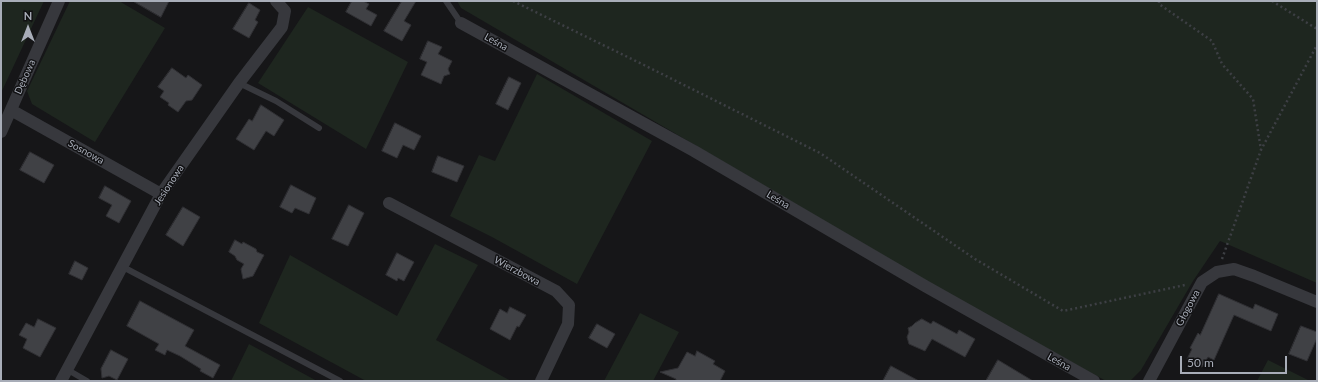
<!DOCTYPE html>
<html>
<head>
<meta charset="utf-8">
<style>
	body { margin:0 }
	#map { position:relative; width:1318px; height:382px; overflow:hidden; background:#161618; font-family:Lato,sans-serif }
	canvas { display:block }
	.frame { position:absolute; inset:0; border:2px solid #a8adb8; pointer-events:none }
	.north { position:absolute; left:8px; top:8px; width:40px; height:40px; -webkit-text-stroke:3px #111113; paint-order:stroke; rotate:0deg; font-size:11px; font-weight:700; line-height:16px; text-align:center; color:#a8adb8 }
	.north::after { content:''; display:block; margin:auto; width:14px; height:18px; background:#a8adb8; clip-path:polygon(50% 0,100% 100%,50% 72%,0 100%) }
	.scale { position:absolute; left:1180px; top:356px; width:107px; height:18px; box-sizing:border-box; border:2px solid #a8adb8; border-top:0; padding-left:5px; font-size:12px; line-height:14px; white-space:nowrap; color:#a8adb8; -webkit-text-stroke:3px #111113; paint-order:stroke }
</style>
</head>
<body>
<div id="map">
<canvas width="1318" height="382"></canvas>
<div class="frame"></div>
<div class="north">N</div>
<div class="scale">50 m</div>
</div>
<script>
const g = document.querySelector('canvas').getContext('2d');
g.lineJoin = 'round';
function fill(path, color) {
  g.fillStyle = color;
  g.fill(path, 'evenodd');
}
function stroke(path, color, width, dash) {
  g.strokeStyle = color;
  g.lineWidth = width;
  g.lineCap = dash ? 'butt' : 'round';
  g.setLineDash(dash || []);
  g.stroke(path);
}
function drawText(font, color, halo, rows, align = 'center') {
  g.font = font + ' Lato,sans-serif';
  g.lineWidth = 3;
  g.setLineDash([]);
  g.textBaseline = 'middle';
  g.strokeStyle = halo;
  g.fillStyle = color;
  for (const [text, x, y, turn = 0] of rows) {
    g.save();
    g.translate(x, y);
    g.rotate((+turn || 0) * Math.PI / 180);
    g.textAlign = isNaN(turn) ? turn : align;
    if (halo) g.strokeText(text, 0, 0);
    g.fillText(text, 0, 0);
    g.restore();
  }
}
fill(new Path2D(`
	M1 1H44L1 93Z
	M70 1H119L165 28 95 142 32 104 27 91Z
	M457 1H1317V283L1220 241 1193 281 1141 370 1130 381H1106L956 298 461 8Z
	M308 7 408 62 366 149 258 83Z
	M537 74 652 141 577 284 492 237 450 216 479 155 495 161Z
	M435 244 478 265 436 340 511 381H366L259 323 290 255 397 316Z
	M640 313 679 332 653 381H604Z
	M249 344 317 381H231Z
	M1268 360 1308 380 1257 381Z`), '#1e261f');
const building = new Path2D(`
	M133 1H169L161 17Z
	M352 1H363L369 4 366 9 377 15 371 26 346 12Z
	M402 1H416L404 21 411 25 402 41 384 31Z
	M249 3 260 10 255 20 258 22 249 38 233 29Z
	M428 41 442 47 438 54 452 61 448 69 450 74 444 76 441 84 421 75 427 62 420 59Z
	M172 68 186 78 188 75 202 85 192 100 186 101 178 112 168 105 169 103 160 97 164 91 158 87Z
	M509 77 521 83 508 110 496 104Z
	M261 105 284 120 274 136 266 131 254 150 236 139 249 119 252 121Z
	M395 123 421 136 414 150 403 145 397 158 382 151Z
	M30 152 54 165 44 183 20 170Z
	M438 156 464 166 457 182 432 172Z
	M291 185 316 198 309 214 295 208 292 213 280 207Z
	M105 186 131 201 119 223 106 216 112 205 99 198Z
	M349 205 364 213 348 246 332 239Z
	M183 207 200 217 183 246 166 235Z
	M235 240 242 244 243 242 256 249 257 252 264 255 253 276 243 279 241 269 244 264 237 260 235 256 229 252Z
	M397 253 414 262 404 281 398 278 397 281 386 275Z
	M75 261 88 268 82 280 69 274Z
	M1219 294 1253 309 1255 304 1278 314 1271 331 1234 315 1214 360 1208 357 1202 367 1187 359 1192 349 1190 348 1198 333 1200 335Z
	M140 301 194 330 185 346 220 365 213 378 200 371 201 369 180 356 167 350 165 355 155 350 159 344 127 326Z
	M510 307 526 315 519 327 517 326 510 340 490 329 500 309 507 313Z
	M38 319 56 328 40 357 23 348 27 339 19 335 26 323 34 327Z
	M922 319 931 324 933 321 957 334 959 330 975 339 965 357 932 339 925 351 909 344 907 337 909 332 908 328 912 326 915 323Z
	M597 324 615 334 607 348 589 338Z
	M1301 326 1317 332V338L1307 361 1289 354Z
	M111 350 128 359 117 380 109 376 102 378 101 369Z
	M697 351 715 361 713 364 725 371 720 381H676V379L660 372 678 368 687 352 695 356Z
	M998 360 1033 381H986Z
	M891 366 919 381H883Z`);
fill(building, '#404145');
stroke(building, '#303034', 1);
stroke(new Path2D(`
	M513 1 644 65 820 153 975 259 1063 311 1185 285
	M1159 1V4L1212 41 1222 64 1253 99 1261 150
	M1272 1 1317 29
	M1222 259 1261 150 1317 45`), '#3d3f44', 2.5, [2, 3]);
stroke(new Path2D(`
	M446 1 461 23
	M239 83 276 101 319 128
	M123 267 340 381
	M68 370 87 381`), '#37383d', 6);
stroke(new Path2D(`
	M461 23 694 151 925 286 1094 381
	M11 110 161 194
	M1 132 59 1
	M389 203 556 291 569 305 568 324 541 381
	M61 381 161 194 239 83 282 27 285 11 276 1
	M1149 381 1202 282 1217 272 1234 269 1254 276 1317 302`), '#37383d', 12);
drawText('10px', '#a8adb8', '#111113', [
	["Leśna",496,42,29],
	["Dębowa",25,77,-66],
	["Sosnowa",86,152,29],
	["Jesionowa",169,185,-57],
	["Leśna",778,200,31],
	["Wierzbowa",517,271,28],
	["Głogowa",1188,308,-62],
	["Leśna",1059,362,29]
]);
</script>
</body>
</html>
